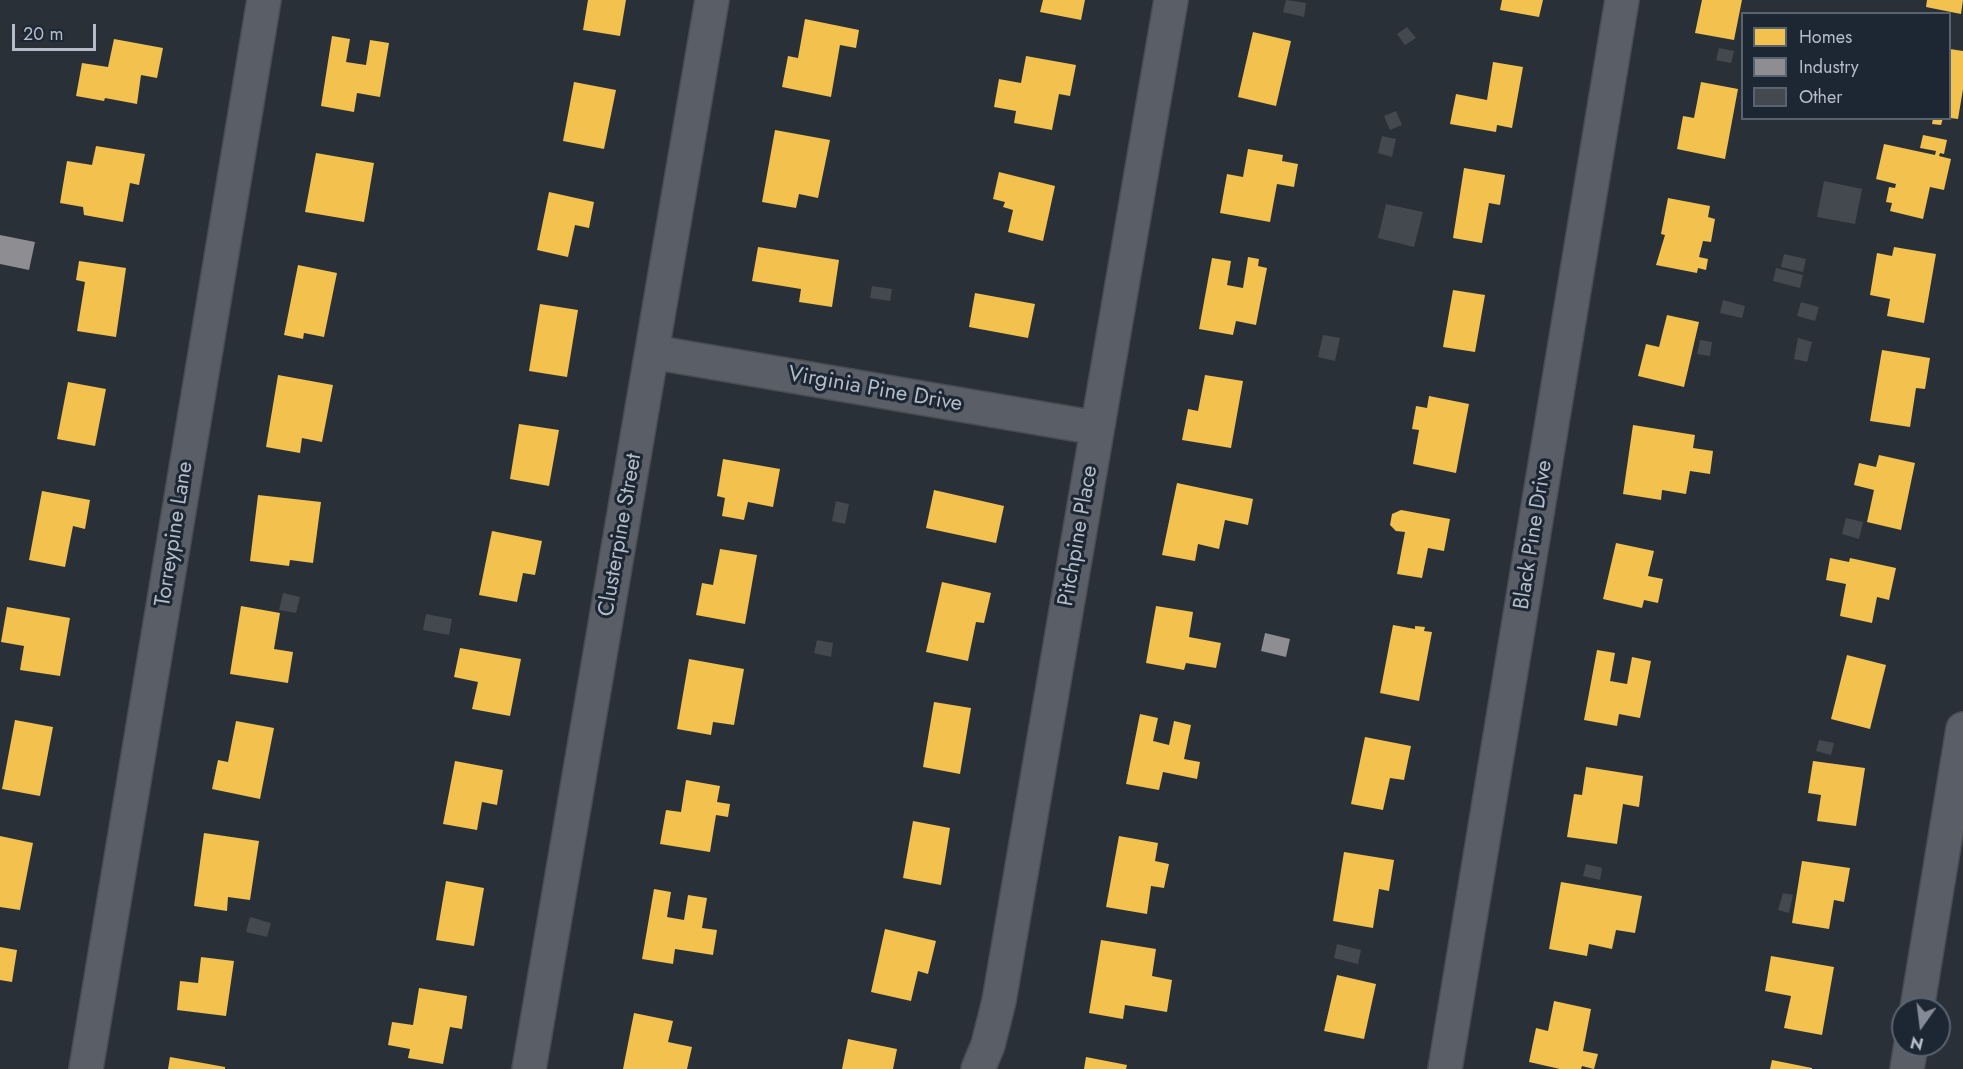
<!DOCTYPE html>
<html>
<head>
<meta charset="utf-8">
<style>
	body { margin:0 }
	#map { position:relative; width:1963px; height:1069px; overflow:hidden; background:#2a3038; font-family:Jost,sans-serif }
	canvas { display:block }
	.legend { position:absolute; left:1741px; top:12px; width:210px; height:108px; box-sizing:border-box; background:#1d2633; border:2px solid #59626f; margin:0; padding:8px 10px; list-style:none; font-size:18px; color:#b4bcc9 }
	.legend li { display:flex; align-items:center; gap:12px; height:30px }
	.legend b { width:30px; border:2px solid #59626f }
	.north { position:absolute; left:1891px; top:997px; width:60px; height:60px; box-sizing:border-box; background:#1d2633; border:2px solid #59626f; border-radius:50%; rotate:194deg; font-size:16px; font-weight:700; line-height:24px; text-align:center; color:#b4bcc9 }
	.north::after { content:''; display:block; margin:auto; width:21px; height:27px; background:#848b96; clip-path:polygon(50% 0,100% 100%,50% 72%,0 100%) }
	.scale { position:absolute; left:12px; top:24px; width:84px; height:27px; box-sizing:border-box; border:3px solid #b4bcc9; border-top:0; padding-left:8px; font-size:18px; line-height:21px; white-space:nowrap; color:#b4bcc9; -webkit-text-stroke:4px #1d2633; paint-order:stroke }
</style>
</head>
<body>
<div id="map">
<canvas width="1963" height="1069"></canvas>
<ul class="legend">
<li><b style="height:16px;background:#f2c14e"></b>Homes</li>
<li><b style="height:16px;background:#8d8d92"></b>Industry</li>
<li><b style="height:16px;background:#444950"></b>Other</li>
</ul>
<div class="north">N</div>
<div class="scale">20 m</div>
</div>
<script>
const g = document.querySelector('canvas').getContext('2d');
g.lineJoin = 'round';
function fill(path, color) {
  g.fillStyle = color;
  g.fill(path, 'evenodd');
}
function stroke(path, color, width, dash) {
  g.strokeStyle = color;
  g.lineWidth = width;
  g.lineCap = dash ? 'butt' : 'round';
  g.setLineDash(dash || []);
  g.stroke(path);
}
function drawText(font, color, halo, rows, align = 'center') {
  g.font = font + ' Jost,sans-serif';
  g.lineWidth = 6;
  g.setLineDash([]);
  g.textBaseline = 'middle';
  g.strokeStyle = halo;
  g.fillStyle = color;
  for (const [text, x, y, turn = 0] of rows) {
    g.save();
    g.translate(x, y);
    g.rotate((+turn || 0) * Math.PI / 180);
    g.textAlign = isNaN(turn) ? turn : align;
    if (halo) g.strokeText(text, 0, 0);
    g.fillText(text, 0, 0);
    g.restore();
  }
}
fill(new Path2D(`
	M588 0H626L620 36 583 30Z
	M1043 0H1085L1081 20 1040 12Z
	M1502 0H1543L1539 17 1500 10Z
	M1702 0H1742L1734 40 1695 33Z
	M1927 0H1963L1961 14 1926 7Z
	M805 19 859 30 856 48 840 45 831 97 782 87 788 56 798 58Z
	M1253 32 1291 41 1276 106 1238 97Z
	M332 36 350 39 346 62 366 65 370 40 389 43 380 97 357 93 354 112 321 106Z
	M114 39 163 48 157 78 141 75 137 104 105 98 104 101 76 96 82 63 108 67Z
	M1950 49 1963 51V89L1958 119 1950 118Z
	M1026 56 1076 65 1070 96 1059 94 1052 130 1014 123 1016 111 994 107 999 79 1021 83Z
	M1493 62 1523 67 1512 128 1497 125 1496 132 1450 124 1456 94 1487 100Z
	M574 82 616 90 604 149 563 141Z
	M1701 82 1738 89 1725 159 1677 149 1683 116 1694 118Z
	M1933 118H1943L1941 125 1932 124Z
	M775 130 830 140 818 198 799 194 796 208 762 202Z
	M1923 135 1947 140 1944 154 1940 153 1939 156 1951 159 1944 190 1930 187 1923 219 1890 211 1892 203 1886 202 1889 187 1895 188 1896 184 1876 179 1884 144 1935 155 1936 151 1920 148Z
	M96 146 145 154 139 185 130 183 123 222 84 215 83 207 60 203 67 161 92 165Z
	M1248 149 1283 155 1282 161 1298 164 1294 187 1277 184 1270 222 1220 213 1227 174 1243 177Z
	M316 153 374 163 364 222 305 212Z
	M1464 168 1505 175 1500 205 1489 203 1482 243 1453 238Z
	M999 172 1055 186 1043 241 1008 232 1013 210 1003 207 1005 202 993 199Z
	M549 192 594 202 589 228 575 225 568 257 537 250Z
	M1668 198 1710 206 1708 217 1715 219 1711 242 1703 241 1699 257 1708 259 1706 270 1698 268 1697 273 1656 265 1665 235 1661 234Z
	M758 247 839 260 832 307 799 302 801 289 752 281Z
	M1894 247 1936 254 1924 323 1887 316 1890 299 1870 295 1877 253 1892 256Z
	M1248 257 1259 259 1258 266 1267 268 1256 325 1236 321 1233 335 1199 329 1212 258 1231 261 1227 285 1243 288Z
	M79 261 126 268 116 337 77 331 85 282 76 280Z
	M298 265 337 273 324 337 304 333 303 339 284 335Z
	M1453 290 1485 295 1475 352 1443 347Z
	M975 293 1035 304 1028 338 969 327Z
	M540 304 578 310 567 377 529 371Z
	M1667 315 1699 322 1684 387 1638 376 1646 344 1659 347Z
	M1882 350 1930 358 1925 389 1916 388 1910 427 1870 421Z
	M278 375 333 385 322 442 302 438 300 453 266 447Z
	M1205 375 1243 381 1231 448 1182 440 1188 409 1198 411Z
	M68 382 106 389 95 446 57 439Z
	M1429 396 1469 404 1456 473 1413 464 1419 430 1412 429 1416 406 1427 408Z
	M519 424 559 430 549 486 510 479Z
	M1633 425 1695 435 1693 448 1713 451 1710 474 1690 471 1686 494 1662 490 1661 500 1623 494Z
	M1879 455 1915 463 1901 530 1867 522 1874 490 1854 485 1859 463 1876 467Z
	M723 459 780 469 773 507 748 502 744 520 722 516 725 498 717 496Z
	M1177 483 1253 499 1248 525 1225 520 1219 549 1198 544 1195 561 1162 555Z
	M934 490 1004 506 996 543 926 528Z
	M42 491 90 500 85 529 73 526 65 567 29 560Z
	M258 495 321 502 313 563 290 560 289 566 250 561Z
	M1401 510 1450 519 1444 551 1428 548 1422 578 1397 574 1405 532 1396 531 1390 525 1392 514Z
	M492 531 542 541 535 575 523 573 517 602 479 595Z
	M1616 543 1654 551 1648 576 1663 579 1658 603 1644 600 1642 608 1603 599Z
	M720 549 757 555 745 624 696 615 702 583 713 585Z
	M1830 558 1849 562 1850 558 1896 568 1889 600 1877 597 1872 623 1840 616 1846 584 1826 580Z
	M942 582 991 593 984 623 976 622 968 661 926 652Z
	M241 606 280 613 274 649 293 652 288 683 230 674Z
	M1156 606 1193 612 1189 637 1221 643 1216 668 1186 663 1184 670 1146 663Z
	M7 607 70 618 60 676 20 670 24 646 1 642Z
	M1393 625 1415 629V626L1425 627 1424 631 1432 632 1419 701 1380 693Z
	M460 648 521 659 510 716 472 709 478 682 454 677Z
	M1597 650 1615 653 1610 681 1627 684 1632 657 1651 661 1640 718 1619 714 1617 726 1584 720Z
	M1847 655 1886 665 1870 729 1831 719Z
	M689 659 744 669 734 725 713 722 711 735 677 729Z
	M934 702 971 708 960 774 923 767Z
	M1140 714 1158 718 1153 741 1169 745 1174 721 1191 725 1184 759 1200 762 1197 779 1163 772 1159 790 1126 784Z
	M15 720 53 727 40 796 2 789Z
	M236 721 274 728 260 799 212 789 218 760 228 762Z
	M1365 737 1411 746 1404 780 1390 778 1383 810 1351 804Z
	M455 761 503 770 497 805 482 802 477 830 443 824Z
	M1813 761 1865 768 1856 826 1817 821 1821 795 1808 793Z
	M1586 767 1643 776 1639 807 1623 804 1617 844 1567 837 1574 794 1582 795Z
	M686 780 720 786 717 802 730 804 728 817 716 815 710 852 660 844 666 810 681 812Z
	M913 821 950 828 941 885 903 878Z
	M204 833 259 841 250 900 228 897 227 911 194 906Z
	M0 836 33 843 20 910 0 907Z
	M1119 836 1158 843 1155 861 1169 864 1164 888 1151 886 1147 914 1106 907Z
	M1344 852 1394 860 1389 891 1379 889 1373 928 1333 921Z
	M1802 861 1850 868 1844 902 1834 900 1829 929 1792 923Z
	M446 881 484 888 474 946 436 940Z
	M1561 882 1642 896 1635 933 1616 930 1612 949 1589 944 1587 956 1549 949Z
	M654 889 671 892 667 917 684 920 688 895 707 898 702 928 717 930 713 955 675 949 673 964 642 959Z
	M885 929 936 941 928 974 918 971 911 1001 871 992Z
	M1101 940 1156 949 1152 976 1172 980 1167 1012 1125 1005 1123 1019 1089 1013Z
	M0 947 17 950 12 982 0 980Z
	M1771 956 1834 967 1822 1035 1784 1028 1791 996 1765 991Z
	M201 957 234 961 226 1016 177 1010 180 981 198 983Z
	M1337 975 1376 984 1364 1039 1324 1031Z
	M419 988 467 996 462 1029 450 1027 443 1064 408 1058 410 1049 388 1045 392 1022 413 1025Z
	M1554 1001 1591 1009 1583 1051 1598 1054 1594 1069 1582 1066 1581 1069H1560L1529 1062 1536 1028 1548 1031Z
	M634 1013 673 1021 668 1042 692 1047 687 1069H623Z
	M848 1039 897 1049 893 1069H842Z
	M170 1057 225 1067V1069H168Z
	M1086 1057 1127 1065 1126 1069H1084Z
	M1772 1060 1812 1068V1069H1770Z`), '#f2c14e');
fill(new Path2D(`
	M0 235 35 242 29 270 0 264Z
	M1265 633 1290 639 1286 657 1261 651Z`), '#8d8d92');
fill(new Path2D(`
	M1286 0 1306 3 1304 17 1283 12Z
	M1407 27 1416 38 1405 45 1397 34Z
	M1719 48 1734 51 1731 63 1716 60Z
	M1396 111 1402 125 1390 130 1384 116Z
	M1382 136 1396 139 1392 157 1378 153Z
	M1824 181 1862 189 1855 224 1817 217Z
	M1386 204 1423 212 1414 247 1378 238Z
	M1784 254 1806 259 1803 272 1781 267Z
	M1776 268 1803 275 1800 288 1773 281Z
	M872 286 892 289 890 301 870 298Z
	M1723 300 1745 306 1742 318 1720 313Z
	M1801 302 1819 307 1815 321 1797 316Z
	M1323 335 1340 338 1335 361 1318 357Z
	M1798 338 1812 342 1807 362 1794 359Z
	M1700 340 1712 342 1710 356 1697 354Z
	M836 501 849 504 845 524 832 521Z
	M1846 518 1863 522 1859 539 1842 534Z
	M283 593 300 597 296 613 279 610Z
	M426 614 452 619 449 635 423 630Z
	M817 640 833 643 831 657 814 653Z
	M1819 740 1834 743 1831 755 1816 751Z
	M1586 864 1602 868 1600 880 1583 876Z
	M1783 893 1793 895 1789 913 1778 910Z
	M250 917 271 923 267 937 246 932Z
	M1337 944 1361 950 1358 964 1334 958Z`), '#444950');
const minor = new Path2D(`
	M652 352 1097 428
	M1917 1009 1963 729
	M86 1069 264 0
	M529 1069 712 0
	M978 1069 988 1045 999 1001 1171 0
	M1445 1069 1622 0
	M1907 1069 1911 1045`);
stroke(minor, '#484c53', 36);
stroke(minor, '#5a5e66', 33);
drawText('22px', '#b4bcc9', '#1d2633', [
	["Virginia Pine Drive",875,390,10],
	["Torreypine Lane",175,534,-81],
	["Clusterpine Street",621,535,-80],
	["Black Pine Drive",1534,535,-81],
	["Pitchpine Place",1079,536,-80]
]);
</script>
</body>
</html>
